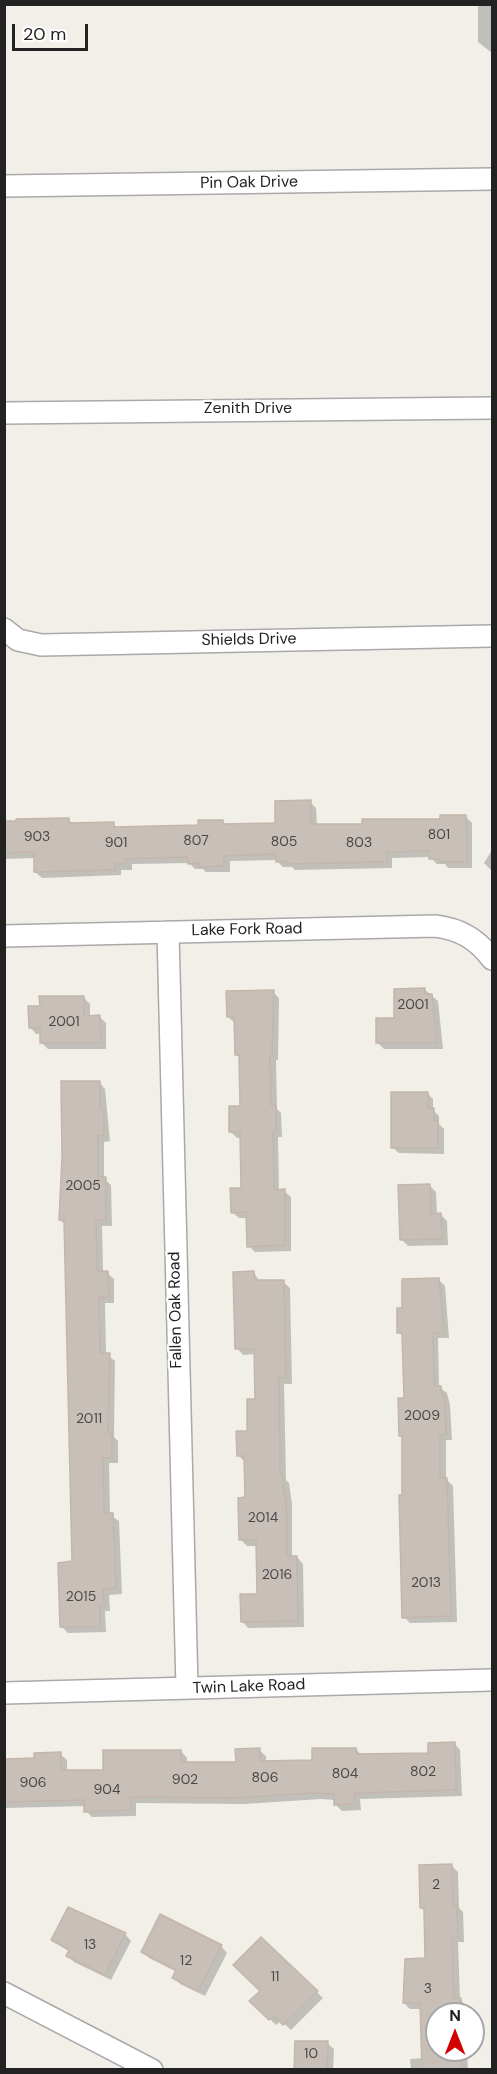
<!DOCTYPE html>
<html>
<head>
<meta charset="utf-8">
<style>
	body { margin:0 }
	#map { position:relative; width:497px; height:2074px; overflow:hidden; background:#f2efe9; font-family:"DM Sans",sans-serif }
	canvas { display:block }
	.frame { position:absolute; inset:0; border:6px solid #222; pointer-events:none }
	.north { position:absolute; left:425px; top:2002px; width:60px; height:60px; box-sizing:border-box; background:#fff; border:2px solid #a7a7a7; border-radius:50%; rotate:0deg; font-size:16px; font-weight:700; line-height:24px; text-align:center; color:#222 }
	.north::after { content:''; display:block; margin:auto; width:21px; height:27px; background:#d40000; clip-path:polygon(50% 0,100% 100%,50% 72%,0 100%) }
	.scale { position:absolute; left:12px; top:24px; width:76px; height:27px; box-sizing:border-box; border:3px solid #222; border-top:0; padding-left:8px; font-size:18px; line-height:21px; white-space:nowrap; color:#222; -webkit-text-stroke:4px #fff; paint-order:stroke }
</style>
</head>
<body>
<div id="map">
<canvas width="497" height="2074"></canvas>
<div class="frame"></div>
<div class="north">N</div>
<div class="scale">20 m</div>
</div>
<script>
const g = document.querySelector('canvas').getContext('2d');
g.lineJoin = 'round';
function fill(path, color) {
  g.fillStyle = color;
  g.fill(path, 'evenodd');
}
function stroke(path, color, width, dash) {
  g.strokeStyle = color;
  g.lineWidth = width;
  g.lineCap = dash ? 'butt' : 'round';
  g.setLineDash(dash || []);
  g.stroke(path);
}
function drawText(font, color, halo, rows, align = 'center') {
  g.font = font + ' "DM Sans",sans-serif';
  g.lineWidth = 4.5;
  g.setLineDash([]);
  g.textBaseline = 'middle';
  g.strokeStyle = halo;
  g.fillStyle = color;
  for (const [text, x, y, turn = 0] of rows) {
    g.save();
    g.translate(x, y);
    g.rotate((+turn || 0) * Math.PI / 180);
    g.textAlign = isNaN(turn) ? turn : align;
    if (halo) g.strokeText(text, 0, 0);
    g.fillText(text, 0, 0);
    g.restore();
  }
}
fill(new Path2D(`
	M478 4H492V53L478 42Z
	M310 802 316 808 317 826 442 821 465 816 472 823V868H448L445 864H437L430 857 392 858V868L295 870 292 867H283L276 860 230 861V872H206L203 869H195L189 863 132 864V870H121V875L42 878 35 872V858L4 859V823L68 819 73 824H113L118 828 199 826 222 821 226 825 277 824Z
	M492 850V871L484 863Z
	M424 989 438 1001 443 1049H384L378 1043Z
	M273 992 279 998 278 1060H276L277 1109 281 1113 282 1137H278L279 1191H284L291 1197V1251L255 1252 249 1246 248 1218H239L232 1212 242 1189 241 1138H237L231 1132 242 1108 241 1058 237 1054 235 1023 228 1017Z
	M83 997 90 1004V1017H100L106 1023V1049H48L42 1043 41 1034H36L30 1027Z
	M99 1082 105 1089 110 1141 104 1142V1179L111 1185 112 1226H102L103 1273H107L114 1279V1303H105L106 1354 115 1361 114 1437 118 1441V1463H109L110 1515 119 1521 122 1594 109 1595 110 1611H105L106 1632 68 1633 62 1627 74 1563 66 1225 60 1220Z
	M427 1093 433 1099V1110L439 1116V1124L444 1129V1154L399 1153 392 1147Z
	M430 1186 436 1192 437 1215H441L447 1221 448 1245 408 1246 402 1240Z
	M254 1273 260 1282H283L290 1288 292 1384H284L286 1480 289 1483 292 1504V1558L297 1557 303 1564 304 1627 248 1628 242 1621 259 1596 257 1546H247L241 1540 247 1499 245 1462 238 1455 249 1432 256 1400 255 1354 243 1355 237 1348Z
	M439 1280 445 1286 449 1338H438L439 1387 447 1393 450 1405 452 1440H446V1479L453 1486 457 1622 410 1623 404 1617 403 1438 400 1435 405 1400 403 1337 399 1332 403 1310Z
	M454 1743 460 1750 462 1796 360 1799 361 1810 342 1811 336 1805 335 1800 321 1799 244 1804 136 1803V1816L92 1817 86 1811V1806L4 1808V1760L36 1759 60 1754 67 1760V1772L105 1771 181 1751 187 1758V1764H237L259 1750 266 1756V1763L314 1761 356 1749 362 1756 429 1754Z
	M452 1866 458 1872 459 1908 463 1912 464 1942H458L460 1999 466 2006 467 2014H437V2050H467L468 2070H411L410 2059 423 2058 422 2009H410L404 2003 427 1960 426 1912 421 1907Z
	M125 1934 131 1941 111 1980 74 1962 68 1956 70 1952 53 1940Z
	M261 1939 323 1998 291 2030 281 2021 276 2025 251 2001 262 1991Z
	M221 1946 227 1953 205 1996 180 1984 174 1977 177 1972 149 1958 142 1951Z
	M327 2043 334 2049 333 2070H291Z`), '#0003');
const building = new Path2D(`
	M311 800V824H362V819H440V815H466L467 862H440V859H429V851L387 852V862L287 864V861L276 862V854L224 856V866L199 867V863L188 864 187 857 126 859V864H115V870L34 872V852L4 853V821H16V819L69 818V823L114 822V827L198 825V820H223V824L275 823V801Z
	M425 988V994H432L437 1043H376V1018H394V989Z
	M274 990 272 1055H270L271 1105H276V1132H273L274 1190 285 1189V1245L247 1247 246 1212 231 1213 230 1188H241L240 1132H229V1106H240L239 1055H235L234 1017H227L226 991Z
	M39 996H84V1016L100 1015 101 1043H40V1028H29L28 1006H40Z
	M61 1081H100V1109H104V1135L98 1136V1177H106V1220H96L97 1271H108L109 1297H99L100 1353H110L108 1433H112V1458H103L104 1513H113L116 1588 103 1589 104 1605H100V1627H60L58 1563 72 1561 64 1220H59L62 1157Z
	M391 1092H428V1108H434V1121H438V1148H391Z
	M430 1184 431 1214 441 1213 442 1239 400 1240 398 1185Z
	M254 1271 255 1280H284L286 1378H279L280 1475H283L284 1497H286L287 1556H297L298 1621 241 1622 240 1594H257L256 1540H239L238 1498 245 1497 244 1456H237L236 1431H247V1399H255L254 1349H235L233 1272Z
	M439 1278 444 1333H433L434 1386H441L442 1397H445L446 1434 440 1435V1478H447L451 1616 402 1618 399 1495H402V1436H399L398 1398H404L402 1333H397V1308H402V1279Z
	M455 1742 456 1790 355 1793V1804L334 1805V1794L313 1793 237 1798 130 1797 131 1810 84 1812V1800L4 1802V1759L34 1758V1753L61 1752V1770H103V1750H181V1762H236L235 1749 260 1748V1761L312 1760V1748H356L357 1754 428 1753V1743Z
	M452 1864 453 1905H457L458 1937H452L454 1998H461V2014H437V2050H462V2070H422L420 2003H403L405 1959 425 1958 424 1908H420L419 1865Z
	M68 1907 126 1933 105 1975 66 1956 69 1950 51 1940Z
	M160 1914 222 1945 198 1991 172 1978 176 1970 141 1952Z
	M261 1937 318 1991 283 2025 274 2016 269 2020 249 2001 260 1991 233 1965Z
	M295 2041H328L327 2070H294Z`);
fill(building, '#c7bfb8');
stroke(building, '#c4b6ab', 1.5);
const minor = new Path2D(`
	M4 186 492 179
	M4 413 492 408
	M4 629 18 640 41 645 492 636
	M168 932 187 1688
	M4 936 435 926C460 929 477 939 492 959
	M4 1693 492 1680
	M4 1993 152 2070`);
stroke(minor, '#a9a9a9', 24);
stroke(minor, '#fff', 21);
drawText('14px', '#4b4948', null, [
	["801",439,835],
	["903",37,837],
	["807",196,841],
	["805",284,842],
	["901",116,843],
	["803",359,843],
	["2001",413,1005],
	["2001",64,1022],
	["2005",83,1186],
	["2009",422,1416],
	["2011",89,1419],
	["2014",263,1518],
	["2016",277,1575],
	["2013",426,1583],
	["2015",81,1597],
	["802",423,1772],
	["804",345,1774],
	["806",265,1778],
	["902",185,1780],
	["906",33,1783],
	["904",107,1790],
	["2",436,1885],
	["13",90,1945],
	["12",186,1961],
	["11",275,1977],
	["3",428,1989],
	["10",311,2054]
]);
drawText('16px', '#222', '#fff', [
	["Pin Oak Drive",249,183,-1],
	["Zenith Drive",248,409],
	["Shields Drive",249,640,-1],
	["Lake Fork Road",247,930,-1],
	["Fallen Oak Road",176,1310,-91],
	["Twin Lake Road",249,1687,-2]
]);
</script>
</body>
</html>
